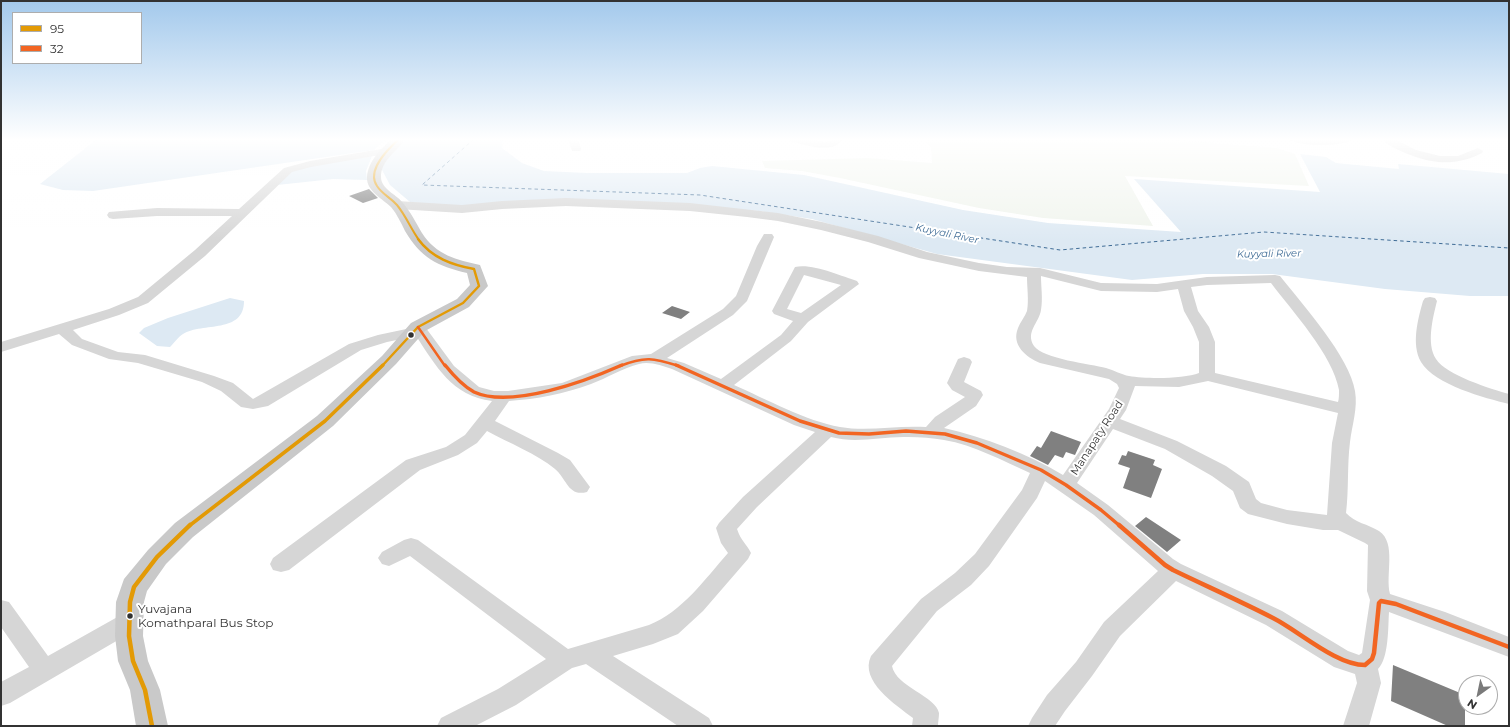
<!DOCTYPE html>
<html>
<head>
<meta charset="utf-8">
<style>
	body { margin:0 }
	#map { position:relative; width:1510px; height:727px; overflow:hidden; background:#fff; font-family:Montserrat,sans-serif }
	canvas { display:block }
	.frame { position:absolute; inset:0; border:2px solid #323232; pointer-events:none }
	.legend { position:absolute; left:12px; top:12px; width:130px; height:52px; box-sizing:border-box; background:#fff; border:1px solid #adadad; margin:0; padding:5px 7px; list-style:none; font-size:12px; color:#323232 }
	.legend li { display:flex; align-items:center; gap:8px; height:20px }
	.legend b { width:20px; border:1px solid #adadad }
	.north { position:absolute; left:1458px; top:675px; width:40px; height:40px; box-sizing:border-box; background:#fff; border:1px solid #adadad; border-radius:50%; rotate:213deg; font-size:11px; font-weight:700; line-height:16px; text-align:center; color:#323232 }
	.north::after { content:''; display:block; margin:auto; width:14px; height:18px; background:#7a7a7a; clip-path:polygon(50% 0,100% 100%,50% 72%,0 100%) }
</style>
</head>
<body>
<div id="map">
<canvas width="1510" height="727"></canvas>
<div class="frame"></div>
<ul class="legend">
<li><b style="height:5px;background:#e39a05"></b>95</li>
<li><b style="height:5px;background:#f26522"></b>32</li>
</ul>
<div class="north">N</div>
</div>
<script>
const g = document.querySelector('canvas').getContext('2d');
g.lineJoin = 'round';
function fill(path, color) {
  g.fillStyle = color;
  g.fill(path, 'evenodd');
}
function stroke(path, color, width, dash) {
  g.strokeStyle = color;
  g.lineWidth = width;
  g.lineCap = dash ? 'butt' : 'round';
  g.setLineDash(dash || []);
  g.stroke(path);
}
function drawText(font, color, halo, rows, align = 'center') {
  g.font = font + ' Montserrat,sans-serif';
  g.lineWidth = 4;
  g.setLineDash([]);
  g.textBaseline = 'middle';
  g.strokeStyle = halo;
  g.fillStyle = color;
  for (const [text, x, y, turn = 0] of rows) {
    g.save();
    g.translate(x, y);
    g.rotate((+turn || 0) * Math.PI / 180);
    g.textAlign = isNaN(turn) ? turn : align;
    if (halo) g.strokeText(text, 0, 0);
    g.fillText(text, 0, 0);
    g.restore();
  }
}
fill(new Path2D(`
	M923 139H1163L1277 148 1295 154 1309 186 1125 176 1153 226 1043 218 979 208 840 178 802 171 765 168 762 161 868 158 932 163 931 148Z`), '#f0f4ed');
fill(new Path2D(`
	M97 139H386L374 150 93 191 63 190 40 184Z
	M407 139H503L502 148 522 163 544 171 587 173H687L700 168 712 166 804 175 963 210 1048 223 1181 232 1134 179 1320 192 1300 154 1326 157 1336 163 1399 169 1398 164 1509 174V296H1470L1385 289 1272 274H1203L1132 280 937 254 812 219 759 211 637 202 461 207 410 202 390 185 381 168 399 144Z
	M372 156 366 171 367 180 333 179 277 185 287 174 296 168Z
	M230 298 244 301C244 334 203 322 183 334 178 337 174 343 170 347L157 346 139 333 144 328 168 318Z`), '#dde9f3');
stroke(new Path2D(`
	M474 139 422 185 700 195 1060 250 1264 232 1509 248`), '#3f6c96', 1, [3.5, 3]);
fill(new Path2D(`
	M369 189 378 198 363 203 349 196Z
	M672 306 690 312 681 319 662 313Z
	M1051 431 1081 442 1075 455 1066 452 1063 458 1055 455 1048 465 1030 456 1037 446 1041 448Z
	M1128 451 1155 460 1153 465 1162 469 1151 498 1123 488 1130 468 1118 464 1122 455 1126 456Z
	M1146 517 1181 540 1167 552 1135 526Z
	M1393 665 1465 695V726H1448L1391 701Z`), '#808080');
fill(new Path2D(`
	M568 139H578L581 149 580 151H572Z
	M787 139H809L827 142 833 139H843C833 155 807 145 792 142Z
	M1289 139H1353C1346 147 1297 147 1289 139Z
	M1382 139H1394L1416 150 1440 156H1458L1478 148 1483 151 1482 153C1455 167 1430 164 1403 152 1396 149 1387 145 1382 139Z
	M387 148 391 149 392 151 391 153 311 167 292 172 205 256 148 303 119 315 73 330 82 339 118 352 145 355 214 376 233 383 253 399 349 344 378 335 411 328 413 324 418 322 423 324 454 366 479 387 494 391H508L562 383 632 356 651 354 723 309 736 296 757 246 764 234H772L774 237 747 301 733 315 667 358 684 363 721 379 781 335 793 321 774 314 772 311 795 267C812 263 841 276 857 281L859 284 808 322 791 341 734 385C766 399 806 421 840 427 868 432 897 425 926 427L935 417 965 397 952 390 947 383 958 359 964 357 970 359 972 362 964 382 981 391 983 395 976 406 944 428C984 437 1028 454 1063 475L1109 409 1119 388 1117 384 1109 379 1040 363C1026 357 1011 345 1018 328 1020 322 1025 317 1027 311 1029 301 1027 287 1027 277L979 271 919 258 868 242 821 230 778 221 747 217 690 211 566 206 502 209 462 213 397 209 393 208 391 205 393 202 397 201 462 205 502 201 566 198 690 203 778 213 822 222 878 236 927 252 979 263 1007 267 1040 268 1101 283 1157 284 1207 277 1275 275 1280 276C1302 304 1350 357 1355 391 1358 408 1352 425 1350 442 1347 466 1349 489 1346 513 1355 523 1368 524 1379 531 1397 543 1385 575 1390 594L1445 612 1509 637V657L1389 612C1388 627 1389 658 1378 669L1381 683 1369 726H1343L1357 683 1355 674 1334 667 1266 625 1176 581 1120 636 1092 676 1065 711 1055 726H1028L1032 718 1047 695 1076 662 1104 622 1158 571 1094 515 1045 481 1037 498 989 566 971 585 937 611 892 666C896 687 936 696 939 713 939 717 938 722 938 726H912L913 718C896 705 859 681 871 656L921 599 955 573 975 554 1022 490 1030 473C1003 461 974 445 944 440 933 438 920 437 908 437 882 436 857 444 831 437L757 507 737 529C741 541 746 543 751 553L748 559 703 611 678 634 653 644 613 656 709 718 713 726H678L586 664 572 668 516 705 475 726H437L441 718 498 689 546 659 410 556 389 566 382 564 378 558 382 552 404 540 411 538 418 540 568 649 649 625C682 612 705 579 728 553L721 543 716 528 719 523 743 497 815 432 794 425 672 369C662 366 650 361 639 364 623 368 607 378 591 384 564 394 537 399 509 401L495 421 558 453 570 460 590 487 587 492C568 497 567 479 555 469 537 454 509 443 487 431L477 443 458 455 420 470 289 570 281 572 273 570 270 564 273 558 406 460 446 447 465 435 492 401C452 396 436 366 416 336L387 342 361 350 268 406 253 409 241 407 221 391 202 382 138 363 109 359 72 345 59 334 1 352V342L109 309 138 297 195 250 232 216H157L113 219 109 218 107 215 109 212 157 208 239 209 284 168 310 161ZM804 275 841 285 801 313 787 309ZM1041 276 1101 291 1157 292 1178 289 1184 311 1193 327 1199 342V373C1184 379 1146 379 1129 376 1122 375 1114 370 1106 368 1091 364 1043 359 1034 346 1025 332 1039 323 1041 310 1043 299 1041 287 1041 276ZM1271 283C1292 311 1333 355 1339 390 1339 394 1339 399 1338 402L1215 373V342L1209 327 1198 311 1191 287 1207 285ZM1208 381 1338 413 1332 443 1327 515 1287 510 1261 503 1256 499 1249 482 1226 466 1177 441 1120 419 1126 410 1135 386 1179 387ZM1113 429 1165 449 1212 476 1233 491 1240 508 1248 514 1287 524 1323 530H1338L1365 543 1368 545 1367 591 1370 600 1362 653 1359 655 1348 651 1282 611 1181 564 1173 559 1108 505 1077 483Z
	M1430 297 1435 298 1437 301C1433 317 1426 344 1436 359 1446 375 1491 389 1509 394V404C1485 398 1435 385 1421 362 1411 344 1418 319 1423 301L1425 298Z
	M1 600 9 602 48 656 121 615 129 612 137 615 140 622 137 629 10 703 1 706V682L29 667 1 627Z`), '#d6d6d6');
fill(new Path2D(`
	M392 139H405C397 152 381 160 381 177 381 189 396 194 402 202 411 212 416 223 422 233 436 255 457 260 480 265L488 286 469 307 425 331 396 364 333 426 193 537 166 564 147 591 144 602 143 636 148 661 160 690 168 726H136L130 690 118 661 115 636 116 602 124 579 148 550 175 523 317 416 382 356 411 323 457 299 470 285 467 273C437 266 421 258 405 231 401 223 397 214 391 207 383 199 366 191 367 177 368 162 381 148 392 139Z`), '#c9c9c9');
stroke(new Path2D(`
	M399 139C388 149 366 170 377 186 382 194 391 198 397 205 406 216 411 229 419 240`), '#e39a05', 2);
stroke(new Path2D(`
	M382 366 418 327 463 303 479 286 474 269C452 265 432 258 418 239`), '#e39a05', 2.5);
stroke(new Path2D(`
	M189 526 325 421 383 365`), '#e39a05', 3.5);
stroke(new Path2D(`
	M152 726 145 690 133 661 129 636 130 602 134 587 157 557 190 525`), '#e39a05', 4.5);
stroke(new Path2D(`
	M418 327 445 366
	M620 366C645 356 653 358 679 366`), '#f26522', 2.5);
stroke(new Path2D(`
	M445 365C453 375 463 386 474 392 511 409 586 381 622 365
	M676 365 800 421 839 433 869 434 906 431 945 434 977 443 1041 470 1066 485 1101 510 1120 526`), '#f26522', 3.5);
stroke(new Path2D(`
	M1119 525 1165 565 1173 570C1206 586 1240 601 1273 618 1299 631 1336 665 1365 665L1372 659 1374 653 1379 603 1381 601 1396 604 1509 647`), '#f26522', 4.5);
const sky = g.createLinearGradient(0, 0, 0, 241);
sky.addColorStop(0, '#a3c9ec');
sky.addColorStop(0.58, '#fff');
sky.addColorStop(1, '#ffffff00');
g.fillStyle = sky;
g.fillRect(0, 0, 1510, 241);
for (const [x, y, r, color] of [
	[411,335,3.5,"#323232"],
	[130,616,3.5,"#323232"]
]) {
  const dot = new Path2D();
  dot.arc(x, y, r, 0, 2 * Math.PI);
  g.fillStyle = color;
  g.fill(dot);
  stroke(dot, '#fff', 1.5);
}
drawText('italic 10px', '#3f6c96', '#fff', [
	["Kuyyali River",947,234,12],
	["Kuyyali River",1269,254,-1]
]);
drawText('11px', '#323232', '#fff', [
	["Manapaty Road",1097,438,-57]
]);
drawText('12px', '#323232', '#fff', [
	["Yuvajana",138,609],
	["Komathparal Bus Stop",138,623]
], 'left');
</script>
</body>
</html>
